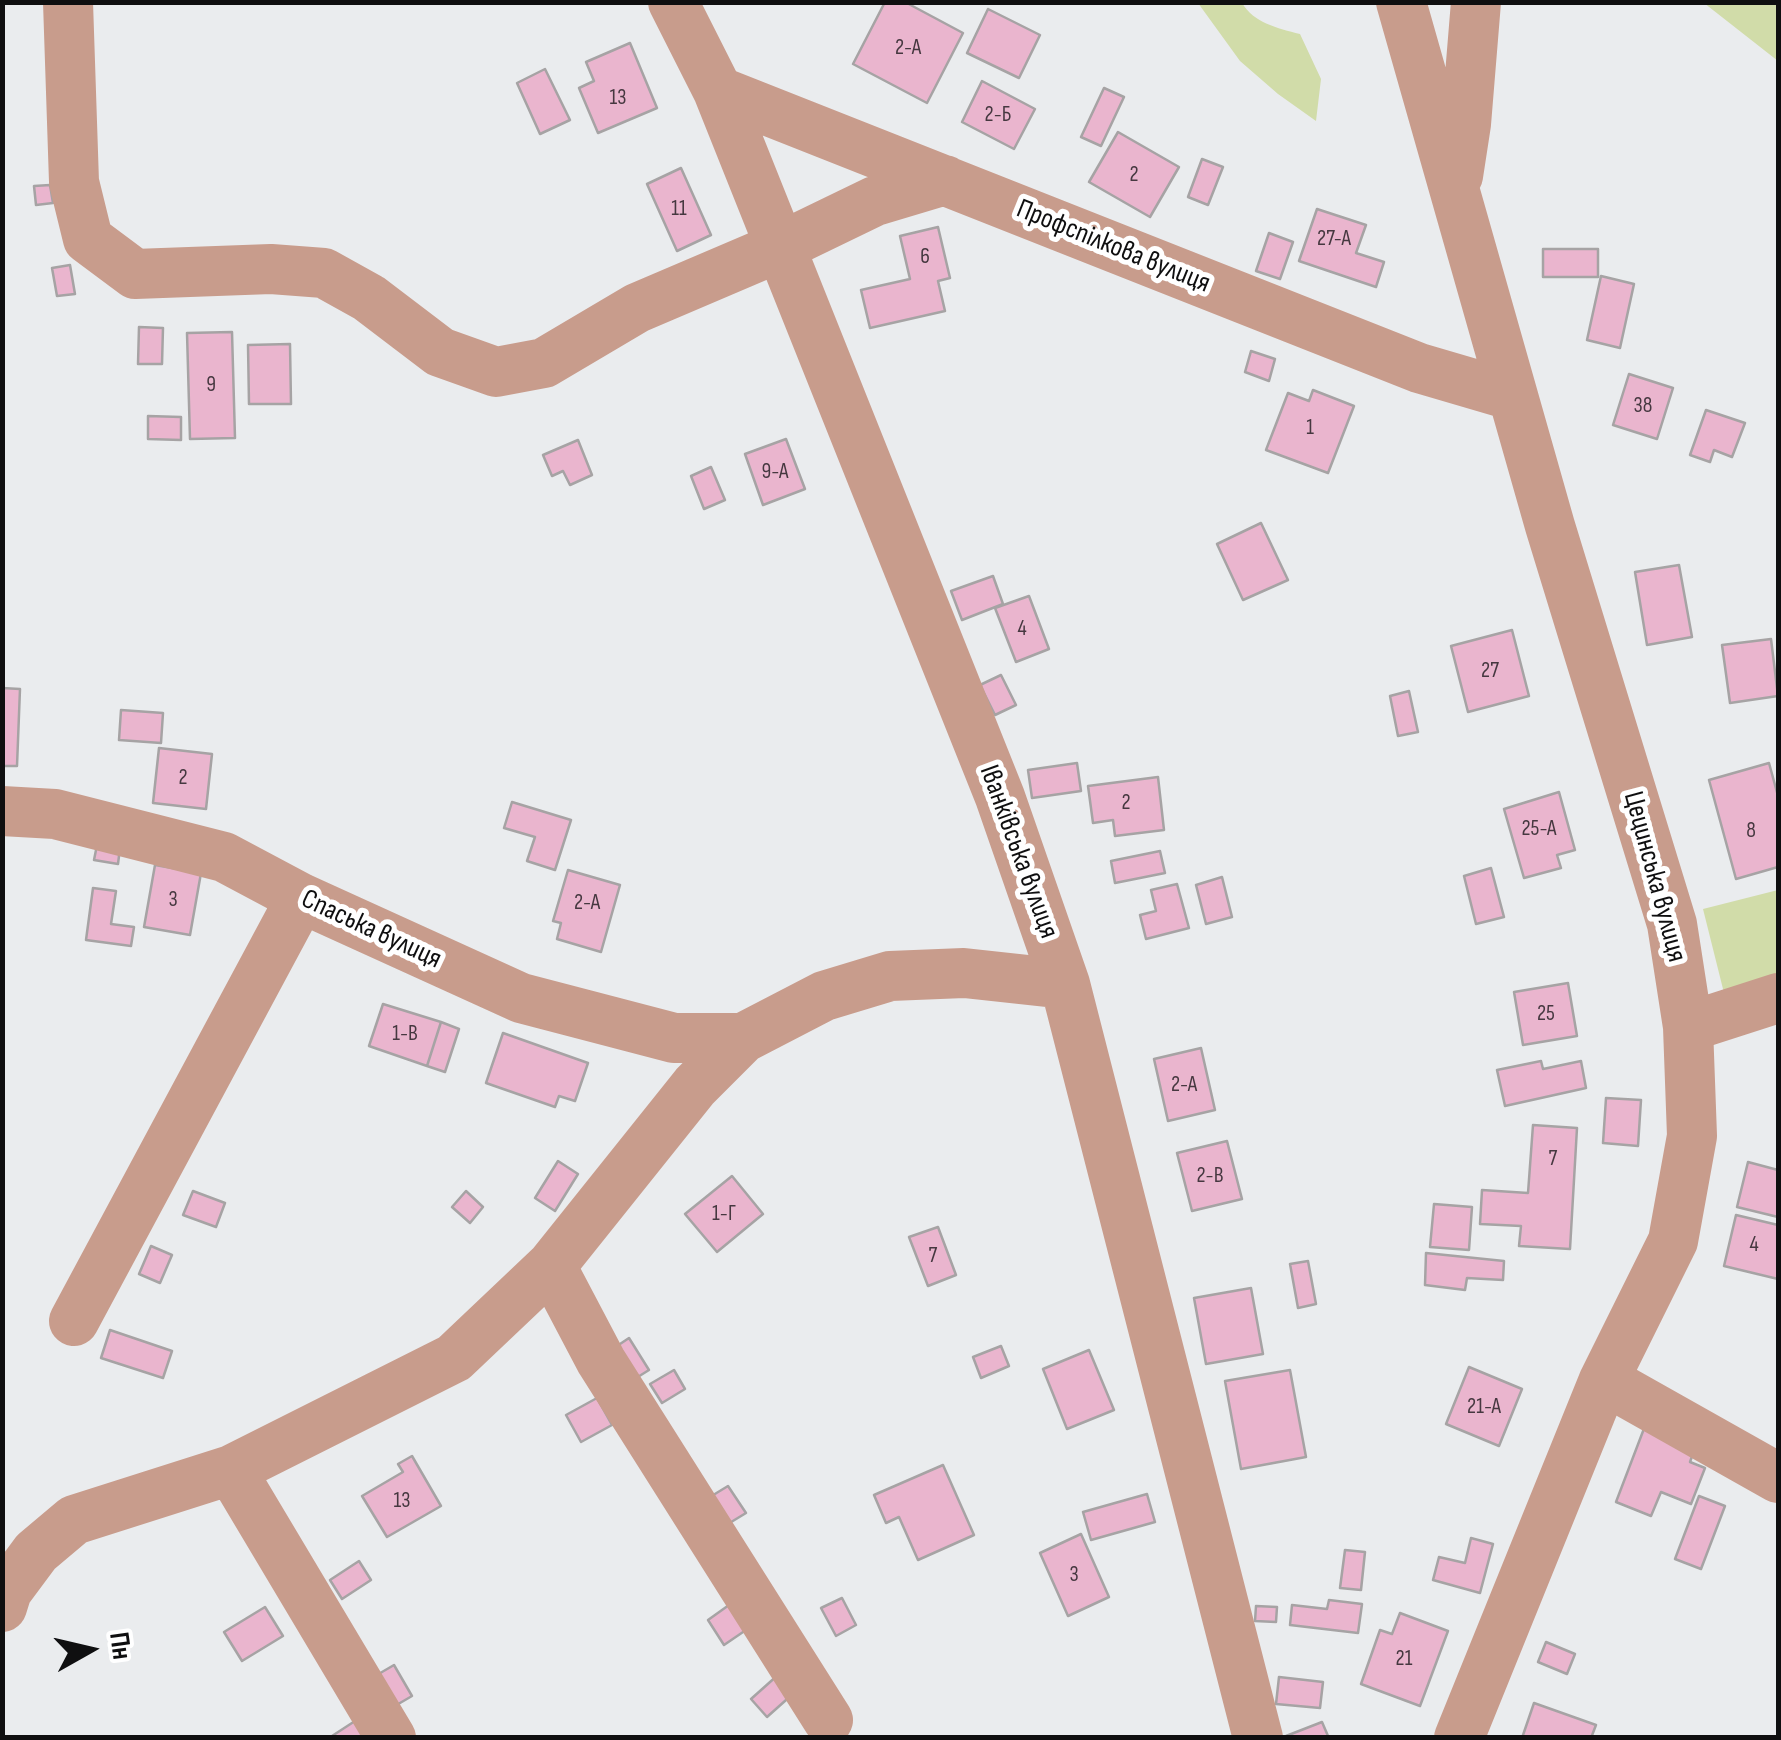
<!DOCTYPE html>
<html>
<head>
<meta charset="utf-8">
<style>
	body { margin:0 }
	#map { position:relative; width:1781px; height:1740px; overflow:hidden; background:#eaecee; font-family:"Sofia Sans Condensed",sans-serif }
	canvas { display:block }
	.frame { position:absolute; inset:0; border:5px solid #0f0f10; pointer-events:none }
	.north { position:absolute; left:40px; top:1600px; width:100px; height:100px; -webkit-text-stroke:8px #fff; paint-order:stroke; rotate:82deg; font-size:28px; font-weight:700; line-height:40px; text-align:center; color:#0f0f10 }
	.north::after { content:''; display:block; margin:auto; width:35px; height:45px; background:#0f0f10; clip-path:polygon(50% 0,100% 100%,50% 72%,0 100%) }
</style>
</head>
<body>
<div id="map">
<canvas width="1781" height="1740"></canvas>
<div class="frame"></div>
<div class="north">Пн</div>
</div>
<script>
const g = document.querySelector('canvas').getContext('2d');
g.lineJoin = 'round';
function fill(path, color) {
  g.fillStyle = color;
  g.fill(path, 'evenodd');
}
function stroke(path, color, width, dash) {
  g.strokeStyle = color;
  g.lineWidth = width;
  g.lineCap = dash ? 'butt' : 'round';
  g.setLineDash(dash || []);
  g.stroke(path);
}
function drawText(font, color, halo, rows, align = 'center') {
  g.font = font + ' "Sofia Sans Condensed",sans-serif';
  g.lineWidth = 10;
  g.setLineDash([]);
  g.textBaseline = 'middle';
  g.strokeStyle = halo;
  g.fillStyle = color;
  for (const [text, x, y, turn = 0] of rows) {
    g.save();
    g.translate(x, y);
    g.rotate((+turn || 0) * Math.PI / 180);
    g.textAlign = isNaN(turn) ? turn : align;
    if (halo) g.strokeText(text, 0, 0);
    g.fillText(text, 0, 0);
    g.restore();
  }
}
fill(new Path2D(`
	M1198 3H1242C1254 23 1277 28 1300 34L1321 79 1316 121 1278 94 1240 61Z
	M1704 3H1778V61Z
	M1778 890V984L1725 997 1703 909Z`), '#d1dca9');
const building = new Path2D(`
	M885 2H905L963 33 927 103 853 64Z
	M988 9 1040 35 1019 78 967 53Z
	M630 43 657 108 598 133 579 88 594 81 586 62Z
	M545 69 570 120 540 134 517 83Z
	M982 81 1035 109 1014 149 962 122Z
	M1104 88 1124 97 1101 146 1081 137Z
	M1118 132 1179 167 1150 217 1089 182Z
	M1202 159 1223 167 1208 205 1188 197Z
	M681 168 711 235 677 251 647 184Z
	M50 185 53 203 36 205 34 186Z
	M1317 209 1366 225 1356 253 1384 262 1376 287 1299 261Z
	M938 227 950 278 938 281 945 311 870 328 861 290 910 279 900 236Z
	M1269 233 1293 242 1280 279 1256 271Z
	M1543 249H1598V277H1543Z
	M70 265 75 294 57 296 52 268Z
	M1601 276 1634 284 1620 348 1587 340Z
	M139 327 163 328 162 364H138Z
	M232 332 235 438 190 439 187 333Z
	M290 344 291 404H249L248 345Z
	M1251 351 1275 359 1269 381 1245 372Z
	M1629 374 1673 388 1657 439 1613 425Z
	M1313 390 1354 406 1328 473 1266 450 1288 393 1309 401Z
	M1706 410 1745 423 1732 457 1714 450 1710 462 1690 455Z
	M148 416 181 417V440L148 439Z
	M786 439 805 489 763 505 745 454Z
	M578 440 592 475 570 485 563 471 552 476 543 455Z
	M711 467 725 500 704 509 691 476Z
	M1261 523 1288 580 1243 600 1217 544Z
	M1679 565 1692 637 1647 645 1635 572Z
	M993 576 1003 604 962 620 951 591Z
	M1029 596 1049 649 1016 662 995 608Z
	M1512 630 1529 696 1468 712 1451 646Z
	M1771 639 1778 696 1730 703 1722 645Z
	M1001 675 1016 705 995 715 980 685Z
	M2 688 20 689 17 766H2Z
	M1409 691 1418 732 1398 736 1390 696Z
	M121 710 163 713 161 743 119 740Z
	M159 748 212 754 206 809 153 803Z
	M1077 763 1081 791 1032 798 1028 770Z
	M1769 763 1778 796V867L1736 879 1709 780Z
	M1158 777 1164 830 1115 836 1113 820 1093 823 1088 786Z
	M1559 792 1575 850 1557 855 1561 868 1524 878 1504 809Z
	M512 802 571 820 555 870 527 861 535 837 504 828Z
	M97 845 120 848 118 864 94 860Z
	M1160 851 1165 873 1115 883 1111 861Z
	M155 865 201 873 190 935 144 927Z
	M1491 868 1504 917 1476 924 1464 876Z
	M568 870 620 885 601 952 557 939 561 923 553 921Z
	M1222 877 1232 917 1206 924 1196 885Z
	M1177 884 1189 928 1146 939 1140 915 1156 911 1151 890Z
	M93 888 116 891 111 924 134 927 131 946 86 940Z
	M1568 983 1577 1036 1523 1045 1514 992Z
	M383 1004 441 1022 427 1066 369 1046Z
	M441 1022 459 1029 445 1072 427 1066Z
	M503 1033 588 1063 575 1101 559 1096 555 1107 486 1083Z
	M1201 1048 1215 1110 1168 1121 1154 1059Z
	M1541 1061 1543 1069 1581 1061 1586 1088 1505 1106 1497 1070Z
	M1606 1098 1641 1100 1638 1146 1603 1143Z
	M1533 1125 1577 1128 1570 1249 1519 1246 1521 1226 1480 1224 1482 1190 1528 1193Z
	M1227 1141 1242 1199 1192 1211 1177 1153Z
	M558 1161 578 1174 555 1211 535 1198Z
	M1748 1162 1778 1170V1217L1737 1207Z
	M732 1176 763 1214 717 1252 685 1214Z
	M193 1191 225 1203 216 1227 183 1215Z
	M466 1191 483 1207 470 1223 452 1207Z
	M1434 1204 1472 1207 1469 1250 1430 1247Z
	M1736 1215 1778 1225V1279L1724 1266Z
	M938 1227 956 1275 928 1286 909 1237Z
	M151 1246 172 1255 160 1283 139 1274Z
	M1426 1253 1504 1261 1503 1280 1467 1278 1465 1290 1425 1285Z
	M1308 1261 1316 1304 1298 1308 1290 1264Z
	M1251 1288 1263 1354 1206 1364 1194 1298Z
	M110 1330 172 1351 163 1378 101 1358Z
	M629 1338 649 1370 633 1380 614 1348Z
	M1001 1346 1009 1366 981 1378 973 1357Z
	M1089 1350 1114 1410 1067 1429 1043 1369Z
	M1469 1367 1522 1389 1499 1446 1446 1424Z
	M674 1370 685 1389 662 1403 650 1384Z
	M1290 1370 1306 1457 1241 1469 1225 1381Z
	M597 1398 612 1425 581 1442 566 1415Z
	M1645 1426 1696 1445 1690 1462 1705 1468 1691 1504 1661 1492 1651 1516 1616 1502Z
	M412 1456 441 1506 387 1537 362 1496 403 1472 398 1464Z
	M943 1465 974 1535 918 1560 899 1517 886 1523 874 1495Z
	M728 1486 746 1513 723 1527 705 1500Z
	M1147 1494 1155 1522 1091 1540 1083 1512Z
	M1699 1496 1725 1506 1701 1569 1675 1559Z
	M1081 1534 1109 1597 1068 1616 1040 1553Z
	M1471 1538 1493 1544 1480 1593 1433 1580 1439 1557 1465 1563Z
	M1345 1550 1365 1552 1361 1590 1340 1588Z
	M359 1561 371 1580 342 1599 330 1580Z
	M842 1598 856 1625 836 1636 821 1608Z
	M1329 1600 1362 1604 1358 1633 1290 1625 1292 1605 1327 1609Z
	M729 1605 746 1630 724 1645 708 1620Z
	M1256 1606 1277 1607 1276 1622 1255 1621Z
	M265 1607 283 1636 242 1661 224 1632Z
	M1400 1613 1448 1631 1420 1706 1361 1684 1380 1630 1392 1634Z
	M1546 1642 1575 1654 1567 1674 1538 1662Z
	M394 1665 412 1696 388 1710 370 1679Z
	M779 1674 795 1692 767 1717 751 1699Z
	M1279 1677 1323 1682 1320 1708 1276 1704Z
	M1534 1703 1596 1725 1591 1738H1522Z
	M355 1721 366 1737 333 1738 332 1736Z
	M1322 1722 1328 1736 1287 1738 1286 1736Z`);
fill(building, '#eab5ce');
stroke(building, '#a6a3a4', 2.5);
stroke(new Path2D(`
	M68 2 74 182 88 239 135 274 271 269 324 273 369 298 440 352 496 372 544 363 637 308 780 247 875 201 945 180
	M673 2 718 91 1000 797 1065 984 1258 1738
	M1401 2 1550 526 1672 924 1688 1027 1692 1136 1673 1241 1604 1380 1459 1738
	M718 91 1419 368 1511 395
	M1458 176 1466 124 1476 2
	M2 811 55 814 224 857 301 898 521 998 674 1038H743
	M1688 1027 1778 998
	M551 1266 601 1361 828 1720
	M74 1321 301 898
	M1604 1380 1778 1478
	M231 1470 391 1738
	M2 1607 7 1591 36 1552 74 1520 231 1470 454 1358 551 1266 695 1086 743 1038 824 996 890 976 964 973 1065 984`), '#c89c8c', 50);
drawText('22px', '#463840', null, [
	["2-А",908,48],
	["13",618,98],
	["2-Б",998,115],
	["2",1134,175],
	["11",679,209],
	["27-А",1334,239],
	["6",925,257],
	["9",211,385],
	["38",1643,406],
	["1",1310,428],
	["9-А",775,472],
	["4",1022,629],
	["27",1490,671],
	["2",183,778],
	["2",1126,803],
	["25-А",1539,829],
	["8",1751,831],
	["3",173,900],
	["2-А",587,903],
	["25",1546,1014],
	["1-В",405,1034],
	["2-А",1184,1085],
	["7",1553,1159],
	["2-В",1210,1176],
	["1-Г",724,1214],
	["4",1754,1245],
	["7",933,1256],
	["21-А",1484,1407],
	["13",402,1501],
	["3",1074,1575],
	["21",1404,1659]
]);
drawText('28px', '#0f0f10', '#fff', [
	["Профспілкова вулиця",1113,247,22],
	["Іванківська вулиця",1018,852,70],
	["Цецинська вулиця",1654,877,75],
	["Спаська вулиця",371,930,25]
]);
</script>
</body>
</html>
